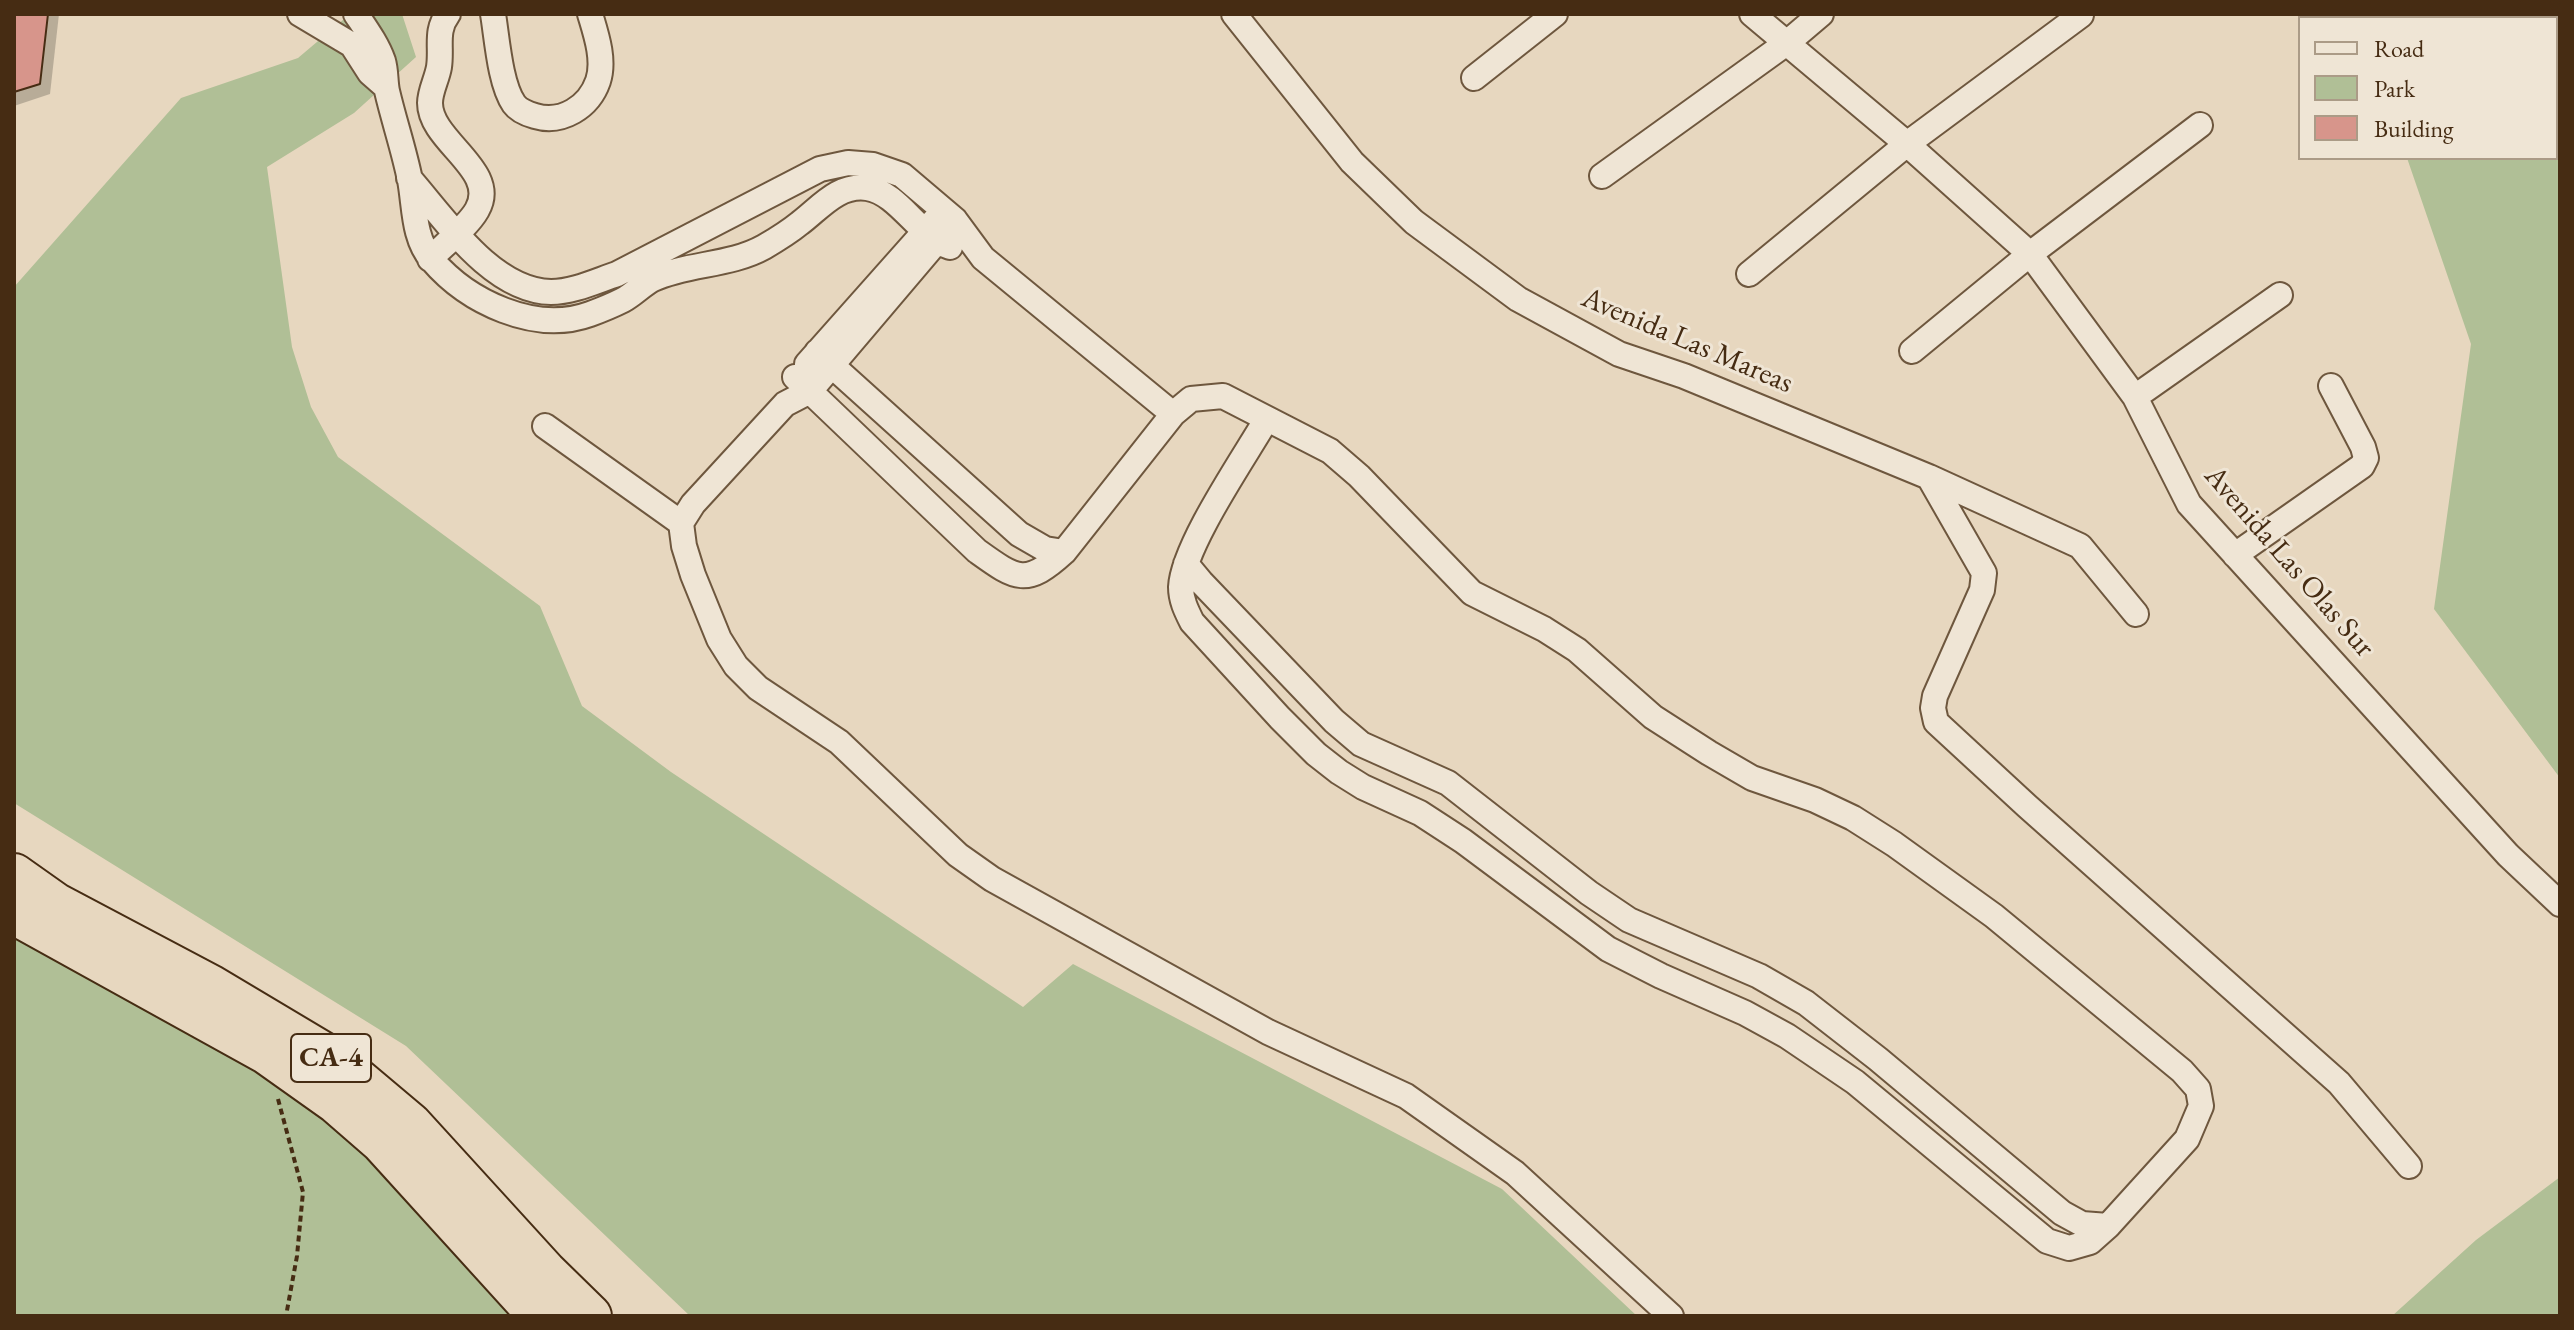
<!DOCTYPE html>
<html>
<head>
<meta charset="utf-8">
<style>
	body { margin:0 }
	#map { position:relative; width:2574px; height:1330px; overflow:hidden; background:#e7d7bf; font-family:"EB Garamond",serif }
	canvas { display:block }
	.frame { position:absolute; inset:0; border:16px solid #462c13; pointer-events:none }
	.legend { position:absolute; left:2298px; top:16px; width:260px; height:144px; box-sizing:border-box; background:#efe5d5; border:2px solid #ab9b87; margin:0; padding:10px 14px; list-style:none; font-size:24px; color:#462c13 }
	.legend li { display:flex; align-items:center; gap:16px; height:40px }
	.legend b { width:40px; border:2px solid #ab9b87 }
</style>
</head>
<body>
<div id="map">
<canvas width="2574" height="1330"></canvas>
<div class="frame"></div>
<ul class="legend">
<li><b style="height:10px;background:#efe5d5"></b>Road</li>
<li><b style="height:22px;background:#b0bf96"></b>Park</li>
<li><b style="height:22px;background:#d7958b"></b>Building</li>
</ul>
</div>
<script>
const g = document.querySelector('canvas').getContext('2d');
g.lineJoin = 'round';
function fill(path, color) {
  g.fillStyle = color;
  g.fill(path, 'evenodd');
}
function stroke(path, color, width, dash) {
  g.strokeStyle = color;
  g.lineWidth = width;
  g.lineCap = dash ? 'butt' : 'round';
  g.setLineDash(dash || []);
  g.stroke(path);
}
function drawText(font, color, halo, rows, align = 'center') {
  g.font = font + ' "EB Garamond",serif';
  g.lineWidth = 6;
  g.setLineDash([]);
  g.textBaseline = 'middle';
  g.strokeStyle = halo;
  g.fillStyle = color;
  for (const [text, x, y, turn = 0] of rows) {
    g.save();
    g.translate(x, y);
    g.rotate((+turn || 0) * Math.PI / 180);
    g.textAlign = isNaN(turn) ? turn : align;
    if (halo) g.strokeText(text, 0, 0);
    g.fillText(text, 0, 0);
    g.restore();
  }
}
fill(new Path2D(`
	M350 14H402L416 57 354 113 267 167 292 347 311 407 338 457 540 606 582 706 671 772 1023 1007 1073 964 1502 1189 1637 1316H690L406 1046 14 803V287L181 98 298 58Z
	M2299 14H2560V778L2434 609 2471 344 2407 158H2556V18H2303Z
	M14 894 371 1109 579 1316H14Z
	M2560 1177V1316H2392L2476 1240Z`), '#b0bf96');
fill(new Path2D(`
	M14 14H59L50 94 14 106Z`), '#0003');
const building = new Path2D(`
	M14 14H48L40 84 14 92Z`);
fill(building, '#d7958b');
stroke(building, '#462c13', 2);
const street = new Path2D(`
	M300 14 352 45 370 73 386 87
	M356 14C366 29 377 44 383 61 386 71 385 82 387 91 394 121 404 150 410 180 415 207 413 238 432 260 468 302 535 334 590 314 601 310 613 305 623 300 634 294 643 284 653 279 688 263 730 266 764 247 776 240 789 232 800 223 820 208 838 184 867 188 899 193 918 236 950 247
	M493 14C497 38 500 84 514 104 519 111 528 114 535 116 562 124 589 107 598 81 605 60 596 34 590 14
	M1234 14 1352 162 1414 222 1518 299 1619 354 1684 376 1929 477 2080 546 2136 614
	M1752 14 1907 144 2030 254 2135 397 2189 504 2508 855 2560 904
	M1474 78 1555 14
	M1602 176 1788 42 1821 14
	M409 178C445 219 492 291 551 292 573 292 596 281 617 274L820 169 848 163 873 165 902 175 955 220 983 258 1173 414
	M955 220 810 391 785 404 693 504 681 523 684 546 693 575 719 639 736 666 758 688 839 742 958 855 992 879 1268 1032 1406 1096 1515 1173 1671 1316
	M430 259C444 245 468 226 477 210 500 170 430 142 430 103 430 91 437 79 439 67 442 47 435 31 448 14
	M1749 274 1907 144 2081 15
	M1912 351 2030 254 2200 125
	M817 352 1019 534 1045 549 1064 552
	M807 364 934 221
	M795 377 977 551C1016 579 1026 587 1064 552L1173 414 1191 399 1223 396 1330 451 1359 476 1472 593 1544 629 1577 650 1653 717 1709 753 1752 778 1815 800 1853 818 1894 844 1994 916 2182 1071 2198 1089 2201 1106 2187 1139 2108 1226 2090 1242 2069 1248 2047 1241 1855 1082 1787 1036 1745 1013 1661 976 1608 949 1463 841 1420 813 1363 787 1339 772 1316 754 1280 718 1192 622C1186 610 1181 600 1181 587 1183 546 1244 458 1266 420
	M2135 397 2280 295
	M545 426 681 523
	M1929 477 1984 573 1982 590 1935 696 1933 708 1936 722 2027 806 2339 1083 2409 1166
	M2235 555 2362 466 2366 458 2363 447 2331 386
	M1186 564 1201 582 1334 721 1361 744 1448 783 1589 893 1629 920 1759 976 1806 1003 1878 1059 2062 1213 2082 1224 2108 1226`);
const highway = new Path2D(`
	M14 875 55 904 210 986 334 1060 410 1124 545 1272 590 1316
	M14 913 267 1053 336 1102 382 1142 540 1316`);
stroke(street, '#6e573e', 28);
stroke(highway, '#462c13', 46);
stroke(new Path2D(`
	M278 1099 303 1192 297 1256 286 1316`), '#462c13', 4, [6, 4]);
stroke(street, '#efe5d5', 24);
stroke(highway, '#e7d7bf', 42);
for (const [x, y, w] of [
	[331,1058,80]
]) {
  const box = new Path2D();
  box.roundRect(x - w / 2, y - 24, w, 48, 6);
  g.fillStyle = '#efe5d5';
  g.fill(box);
  stroke(box, '#462c13', 2);
}
drawText('bold 28px', '#462c13', null, [
	["CA-4",331,1058]
]);
drawText('30px', '#462c13', '#efe5d5', [
	["Avenida Las Mareas",1687,341,23],
	["Avenida Las Olas Sur",2289,562,49]
]);
</script>
</body>
</html>
